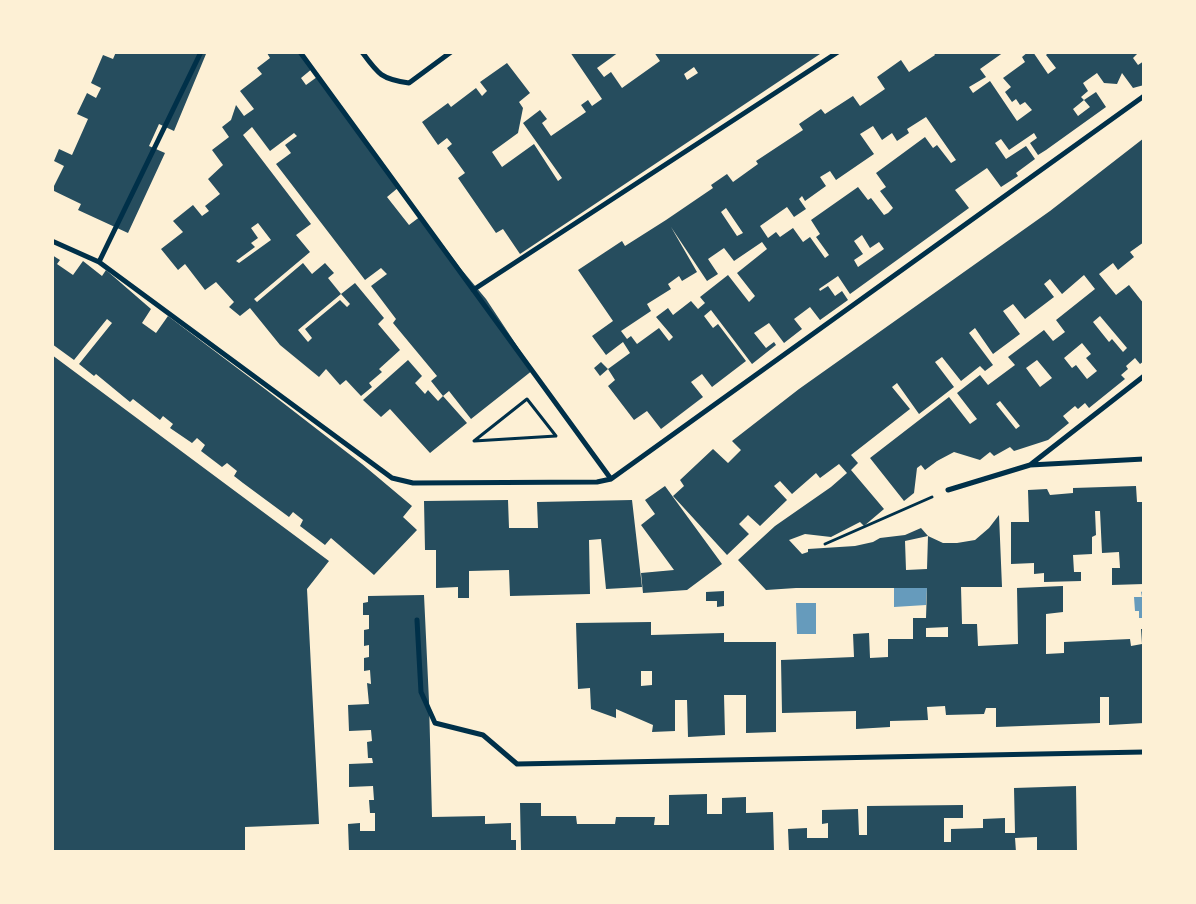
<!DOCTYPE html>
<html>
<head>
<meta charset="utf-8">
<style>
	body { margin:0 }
	#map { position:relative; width:1196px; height:904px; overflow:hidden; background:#fdf0d5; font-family:"IBM Plex Serif",serif }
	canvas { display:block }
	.frame { position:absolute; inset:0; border:54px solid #fdf0d5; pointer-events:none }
</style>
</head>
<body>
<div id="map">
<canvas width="1196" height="904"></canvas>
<div class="frame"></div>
</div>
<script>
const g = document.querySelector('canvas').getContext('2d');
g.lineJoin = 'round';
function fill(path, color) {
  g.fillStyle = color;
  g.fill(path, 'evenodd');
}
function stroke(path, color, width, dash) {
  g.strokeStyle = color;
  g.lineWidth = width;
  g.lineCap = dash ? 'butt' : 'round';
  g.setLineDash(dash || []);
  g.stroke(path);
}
fill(new Path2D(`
	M894 588H927L926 605 894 607Z
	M1143 591V618H1139V611H1135L1134 597H1142L1141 592Z
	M796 603H816V634H797Z`), '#669bbc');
fill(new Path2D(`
	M116 52H202L206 54 174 131 159 124 149 146 165 153 128 233 78 210 81 204 52 190 64 166 54 161 59 149 72 155 88 119 77 114 87 93 96 98 101 88 91 83 103 55 113 59Z
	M268 52H301L313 68 301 78 306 85 317 77 399 187 387 197 409 225 421 216 461 269 486 299 533 370 471 419 449 391 443 396 431 381 437 376 393 323 396 319 371 286 387 274 381 268 365 280 276 164 291 153 285 145 297 136 294 133 270 151 252 127 243 135 311 224 296 235 310 252 254 299 257 302 303 263 312 274 325 263 334 273 328 278 341 294 298 330 308 342 312 338 305 329 340 300 347 307 350 304 341 294 355 283 384 318 378 324 400 350 379 369 382 372 369 383 372 387 361 396 346 380 340 385 326 369 319 377 280 345 250 308 240 316 229 307 234 302 216 282 205 290 185 264 178 270 161 249 183 232 173 221 193 205 202 216 209 211 205 206 220 194 208 179 223 165 212 150 229 137 222 127 231 120 236 105 244 116 254 109 240 91 262 74 257 68 270 58 267 53ZM258 223 271 240 239 263 236 261 255 247 251 243 258 238 251 228Z
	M570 52H619L597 68 604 77 611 72 622 88 660 61 654 52H823L520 254 503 229 496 233 458 178 465 173 447 148 452 144 447 138 438 145 422 122 448 103 451 107 476 88 482 96 487 91 480 82 507 63 530 93 519 102 523 108 518 133 492 152 502 167 534 144 558 181 562 178 523 123 540 110 547 119 542 123 551 136 586 112 581 105 588 100 592 106 602 99ZM694 67 698 73 687 80 684 74Z
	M933 52H1004L980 69 986 77 969 87 973 93 990 81 1017 121 1032 110 1025 102 1020 105 1016 99 1012 102 1005 92 1011 87 1003 78 1025 62 1022 57 1028 52H1033L1048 74 1056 68 1046 55 1049 52H1139L1133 58 1138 65 1144 61V85L1133 88 1122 73 1117 84 1104 83 1097 73 1083 83 1088 91 1081 97 1084 100 1073 109 1078 116 1090 107 1084 100 1096 92 1106 107 1046 150 1038 155 1030 143 1037 138 1034 133 1009 150 1001 139 995 143 1006 159 1026 146 1035 159 1016 173 1018 176 1001 187 987 168 955 190 969 208 850 294 838 276 819 289 820 291 828 286 835 296 842 291 848 300 820 320 810 307 794 319 802 329 784 343 769 323 754 333 766 348 774 342 776 345 752 364 711 310 704 316 713 328 718 324 746 361 712 387 702 374 691 382 703 397 661 429 647 411 634 420 608 386 615 380 608 369 630 353 623 342 606 355 592 336 613 321 578 270 622 241 625 246 666 220 713 188 711 185 727 174 733 182 758 164 756 161 803 130 799 124 821 109 825 114 853 96 860 106 885 89 877 77 901 60 909 72 935 55ZM926 117 956 160 951 163 937 145 933 148 925 137 876 173 886 187 880 191 893 208 888 213 884 215 871 198 868 200 858 187 811 220 820 234 816 237 829 255 825 258 810 237 803 242 793 228 780 237 776 232 768 238 760 226 787 207 794 217 806 209 799 199 802 196 805 201 826 186 820 177 830 171 836 180 874 154 860 134 873 126 882 140 892 133 897 141 909 133 907 129ZM726 208 743 233 737 236 721 212ZM671 227 707 281 718 274 708 259 724 248 734 261 762 242 767 249 737 273 755 296 749 302 728 275 700 297 705 303 698 309 691 301 673 315 668 308 656 317 673 337 669 341 659 328 637 344 631 336 627 339 621 331 651 311 647 304 671 289 668 284 679 276 682 281 697 272ZM862 235 870 248 879 242 884 249 858 267 854 260 863 254 854 241Z
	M1144 138V242L1130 252 1134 257 1118 270 1113 263 1099 274 1116 295 1129 285 1144 304V361L1140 364 1135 358 1126 366 1128 369 1121 375 1125 379 1089 408 1085 403 1078 409 1075 406 1063 416 1069 423 1048 440 1014 451 1010 447 994 456 990 452 980 460 954 452 937 461 925 470 921 465 917 468 914 493 904 501 870 458 949 397 970 424 977 419 957 393 980 375 988 385 1015 365 1008 357 1044 330 1053 341 1065 332 1056 320 1095 289 1084 275 1062 294 1050 279 1044 284 1054 297 1025 319 1013 304 1003 311 1020 334 993 354 975 328 969 333 993 365 985 371 980 366 961 381 942 357 935 362 954 387 919 414 897 383 892 387 910 409 851 455 858 463 851 470 884 509 864 526 860 522 831 537 805 534 789 540 802 554 808 552V549L855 546 873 542 880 538 905 535 921 528 928 536 943 543H957L975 540 989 528 999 515 1002 587H961L962 624H977L978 646 1018 644 1017 588 1063 586V612L1046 614V654L1064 653V642L1130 639 1131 646 1142 644 1141 629H1144V723L1109 725V697H1100V723L996 727V708H986L984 714 946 715 945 706 927 707 928 720 890 721V727L856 729V711L782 713 781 660 854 657 853 634 869 633 870 658 888 657V639H913V618H926L927 588H796L766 590 738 560 775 526 831 487 847 473 839 464 820 478 816 473 792 494 780 481 774 486 787 500 760 526 748 515 739 524 749 534 727 555 673 496 684 486 680 480 713 449 728 463 741 450 732 441 799 389 1050 211ZM1100 316 1127 348 1123 352 1112 339 1109 342 1093 322ZM1082 343 1091 354 1086 358 1097 371 1087 379 1076 365 1072 368 1064 358ZM1037 360 1052 378 1040 387 1026 368ZM1000 401 1020 426 1016 429 996 404ZM928 536 927 569 906 570 905 541ZM948 627V637H926V628Z
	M52 255 60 260 57 264 73 275 83 261 102 276 106 270 151 309 142 323 156 333 168 316 265 389 362 464 412 506 403 517 417 530 374 575 331 538 325 545 300 526 303 520 293 512 289 517 243 483 234 476 237 471 227 463 222 467 201 451 205 445 197 438 192 443 170 428 173 424 163 416 160 420 133 399 130 402 96 374 94 376 79 364 112 323 107 319 74 360 52 344Z
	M52 355 329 561 307 589 319 824 245 827V852H52Z
	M408 360 422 376 415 383 425 394 428 390 438 401 443 396 467 423 430 453 390 409 381 417 363 400Z
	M601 362 608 369 600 376 594 368Z
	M665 486 722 564 687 590 643 593 641 573 674 570 641 525 655 514 645 500Z
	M1136 486 1137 502H1144V584L1112 585V568H1120L1119 552 1102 553 1100 511H1095L1096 535 1092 537V554L1073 555 1074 572H1081V581L1044 582V573L1034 574V563L1011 564V522H1029L1028 490 1047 489 1050 495 1073 493V488Z
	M508 500 509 528H538L537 502 632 500 642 587 606 589 601 539 589 540 590 594 510 596 509 570 469 571V598H458V587L436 588V550H425L424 501Z
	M724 591V606L717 607V601H706V592Z
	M424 595 429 701 432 817 485 816V824L511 823V840H516V852H349L348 824 360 823V831H375V813H370L369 800H374L373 786 349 787V764L373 763 372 758H368L367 742 372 741 371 730 349 731 348 705 369 704 367 683 371 684 370 670 364 671V658L369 657V645L364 646V630L369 629V615H363V603L368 602V596Z
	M651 622V635L724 633V642H776V732L746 733V695H724L725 735 688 737 687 700H675V731L652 732 653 725 616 709V718L591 709 590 688 578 689 576 623ZM641 671H652V685L641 686Z
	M1076 786 1077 852H1037V837L1015 838 1016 852H789L788 829 807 828V838H828V823L822 824V810L858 809 859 835H867V806L963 805V818H944V842H951V829L983 828V819L1005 818V833H1015L1014 788Z
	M707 794V814H722V798L746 797V813L773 812 774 852H521L520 803H541V816H576L577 824H615L616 817H655L654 825H669V795Z`), '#264d5e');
stroke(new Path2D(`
	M527 399 556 436 474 441Z
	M825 544 932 497`), '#003049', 3);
stroke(new Path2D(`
	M300 52 611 479
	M362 52C378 74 381 79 409 83L451 52
	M52 241 99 262 392 478 413 483 597 482 611 479 1144 96
	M99 262 201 52
	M473 290 838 52
	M1030 465 1144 376
	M948 490 1030 465 1144 459
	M417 620 421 692 435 723 483 735 517 764 1144 752`), '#003049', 5);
</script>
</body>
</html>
